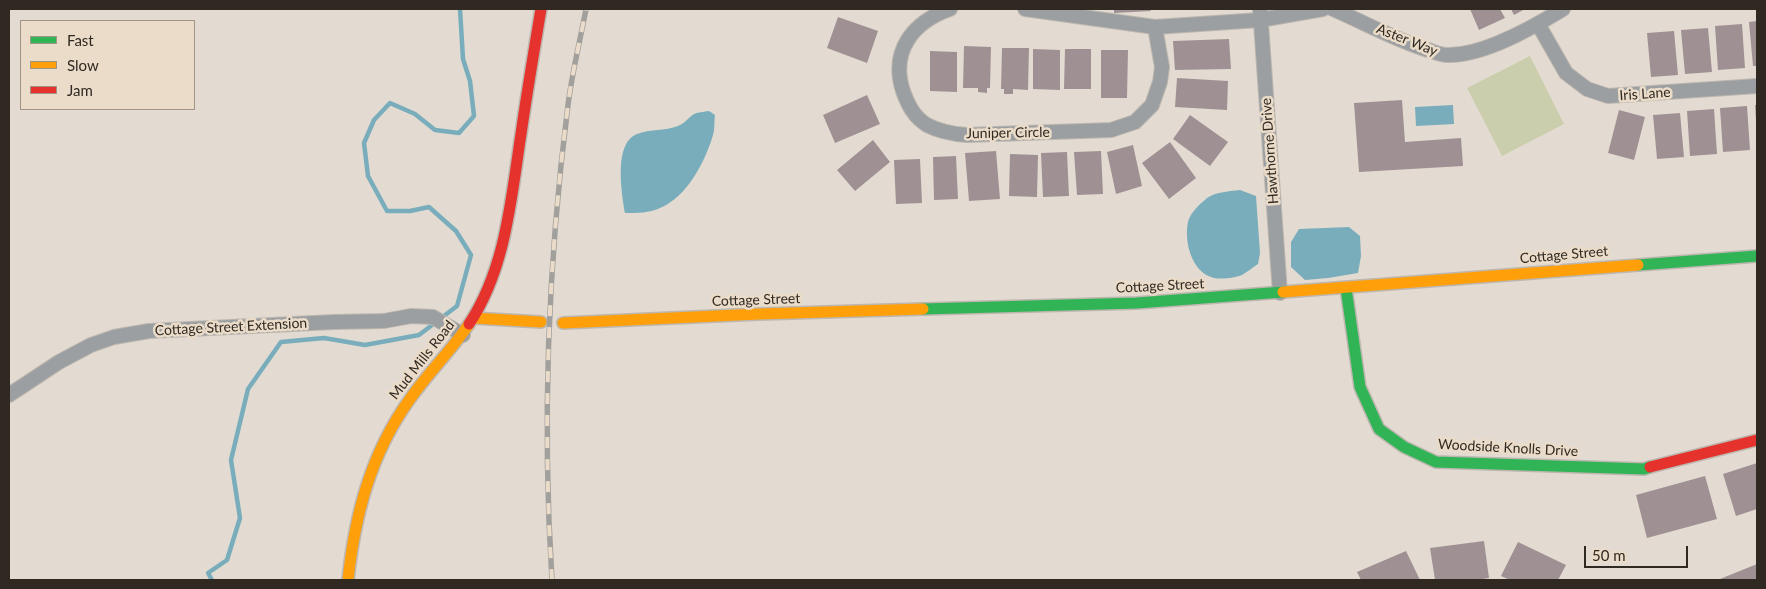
<!DOCTYPE html>
<html>
<head>
<meta charset="utf-8">
<style>
	body { margin:0 }
	#map { position:relative; width:1766px; height:589px; overflow:hidden; background:#e3dbd1; font-family:Lato,sans-serif }
	canvas { display:block }
	.frame { position:absolute; inset:0; border:10px solid #2f2922; pointer-events:none }
	.legend { position:absolute; left:20px; top:20px; width:175px; height:90px; box-sizing:border-box; background:#ebdcc9; border:1px solid #a09486; margin:0; padding:6px 9px; list-style:none; font-size:15px; color:#2f2922 }
	.legend li { display:flex; align-items:center; gap:10px; height:25px }
	.legend b { width:25px; border:1px solid #a09486 }
	.scale { position:absolute; left:1584px; top:546px; width:104px; height:22px; box-sizing:border-box; border:2px solid #2f2922; border-top:0; padding-left:6px; font-size:15px; line-height:18px; white-space:nowrap; color:#2f2922; -webkit-text-stroke:4px #ebdcc9; paint-order:stroke }
</style>
</head>
<body>
<div id="map">
<canvas width="1766" height="589"></canvas>
<div class="frame"></div>
<ul class="legend">
<li><b style="height:6px;background:#30b455"></b>Fast</li>
<li><b style="height:6px;background:#ff9f0a"></b>Slow</li>
<li><b style="height:6px;background:#e5322d"></b>Jam</li>
</ul>
<div class="scale">50 m</div>
</div>
<script>
const g = document.querySelector('canvas').getContext('2d');
g.lineJoin = 'round';
function fill(path, color) {
  g.fillStyle = color;
  g.fill(path, 'evenodd');
}
function stroke(path, color, width, dash) {
  g.strokeStyle = color;
  g.lineWidth = width;
  g.lineCap = dash ? 'butt' : 'round';
  g.setLineDash(dash || []);
  g.stroke(path);
}
function drawText(font, color, halo, rows, align = 'center') {
  g.font = font + ' Lato,sans-serif';
  g.lineWidth = 5;
  g.setLineDash([]);
  g.textBaseline = 'middle';
  g.strokeStyle = halo;
  g.fillStyle = color;
  for (const [text, x, y, turn = 0] of rows) {
    g.save();
    g.translate(x, y);
    g.rotate((+turn || 0) * Math.PI / 180);
    g.textAlign = isNaN(turn) ? turn : align;
    if (halo) g.strokeText(text, 0, 0);
    g.fillText(text, 0, 0);
    g.restore();
  }
}
fill(new Path2D(`
	M1530 56 1564 124 1502 156 1467 88Z`), '#cbceac');
fill(new Path2D(`
	M1453 105 1454 124 1416 126 1415 107Z
	M709 111 715 115C714 121 715 129 713 135 705 162 687 197 660 208 649 213 637 213 625 213 622 194 613 143 637 134 650 129 665 131 678 126 684 124 688 118 694 114 698 112 704 112 709 111Z
	M1240 190 1256 196 1260 253 1258 264C1252 268 1247 272 1242 275 1235 278 1218 280 1211 277 1191 270 1184 241 1188 222 1190 213 1200 204 1207 198 1216 192 1230 191 1240 190Z
	M1349 227 1360 236 1361 256 1358 273 1328 278 1305 280 1291 267V242L1299 229Z`), '#79adbb');
stroke(new Path2D(`
	M212 580 208 573 227 560 240 518 231 460 248 389 281 342 324 338 365 345 419 335 457 306 471 255 456 231 429 207 410 211H387L368 176 364 143 374 120 390 103 415 114 435 130 459 133 474 116 470 81 463 59 460 9`), '#79adbb', 4.5);
fill(new Path2D(`
	M1114 9H1150L1151 11 1114 13Z
	M1470 9H1500L1505 18 1479 30Z
	M1511 9H1525L1514 15Z
	M838 17 878 31 867 63 827 48Z
	M1757 21V66H1753L1749 22Z
	M1742 24 1745 68 1718 70 1715 26Z
	M1708 28 1712 72 1685 74 1681 30Z
	M1674 31 1678 75 1651 77 1647 33Z
	M1229 39 1231 69 1175 70 1173 41Z
	M964 46 991 47 990 88H987V93L978 92V88H963Z
	M1002 48H1029L1028 90 1013 89V94H1004V89H1001Z
	M1033 49 1060 50V90L1033 89Z
	M1065 49H1091V89H1064Z
	M1101 50H1128L1127 98H1101Z
	M930 51 957 52V92L930 91Z
	M1177 78 1228 81 1227 110 1175 107Z
	M867 95 880 124 835 143 823 115Z
	M1402 100 1405 142 1461 138 1463 166 1359 172 1354 103Z
	M1755 105H1757V120H1756Z
	M1747 106 1750 150 1723 152 1720 108Z
	M1714 109 1717 154 1690 156 1687 111Z
	M1619 110 1645 117 1634 160 1608 153Z
	M1680 113 1684 157 1657 159 1653 115Z
	M1190 115 1228 142 1210 166 1173 139Z
	M873 140 890 162 855 191 837 170Z
	M1170 142 1196 178 1169 199 1142 163Z
	M1133 145 1142 186 1116 194 1107 152Z
	M996 151 1000 199 969 201 965 153Z
	M1101 151 1103 194 1077 195 1074 152Z
	M1067 152 1069 196 1043 197 1041 153Z
	M1010 154 1038 155 1037 197 1009 196Z
	M956 156 958 199 934 200 933 157Z
	M920 159 922 203 896 204 894 160Z
	M1757 463V509L1736 516 1723 474Z
	M1705 476 1717 519 1647 538 1636 495Z
	M1484 541 1489 578 1476 580H1435L1430 548Z
	M1518 542 1566 565 1558 580H1510L1501 576Z
	M1406 551 1420 580H1361L1357 572Z
	M1757 564V580H1721L1720 579Z`), '#9f9193');
const street = new Path2D(`
	M950 9C913 22 890 51 903 91 908 105 914 117 927 125 940 132 953 134 967 135L1111 130 1135 122 1152 105 1160 82 1162 67 1155 27
	M1025 9 1155 27 1260 20 1323 9
	M1260 9 1280 293
	M1333 9C1365 23 1396 40 1428 50 1434 52 1441 55 1447 55 1483 56 1532 28 1563 9
	M1538 24 1566 73 1587 89 1608 96 1757 86
	M9 395 59 362 91 345 114 337 149 331 334 322 384 321 411 316 433 317 463 335`);
const fast = new Path2D(`
	M1638 265 1757 256
	M1346 288 1360 387 1379 429 1404 447 1436 462 1644 469 1650 467
	M923 309 1137 303 1283 292`);
const slow = new Path2D(`
	M1283 292 1638 265
	M473 318 541 322
	M563 323 759 314 923 309
	M348 580C355 514 371 453 410 399 428 373 451 351 469 324`);
const jam = new Path2D(`
	M469 324C506 268 511 199 521 134 527 92 534 51 541 9
	M1650 467 1757 440`);
stroke(street, '#bdb7b0', 16);
stroke(fast, '#bdb7b0', 14);
stroke(slow, '#bdb7b0', 14);
stroke(jam, '#bdb7b0', 14);
stroke(street, '#9b9fa1', 14);
stroke(fast, '#30b455', 11);
stroke(slow, '#ff9f0a', 11);
stroke(jam, '#e5322d', 11);
const rail = new Path2D(`
	M552 580C542 423 548 262 568 105 572 73 580 41 586 9`);
stroke(rail, '#a2a09c', 5.5);
stroke(rail, '#ebdcc9', 4, [11]);
drawText('14px', '#2f2922', '#ebdcc9', [
	["Aster Way",1407,40,22],
	["Iris Lane",1645,94,-4],
	["Juniper Circle",1008,133,-1],
	["Hawthorne Drive",1270,151,-94],
	["Cottage Street",1564,255,-5],
	["Cottage Street",1160,286,-3],
	["Cottage Street",756,300,-2],
	["Cottage Street Extension",231,327,-3],
	["Mud Mills Road",422,360,-52],
	["Woodside Knolls Drive",1508,448,3]
]);
</script>
</body>
</html>
